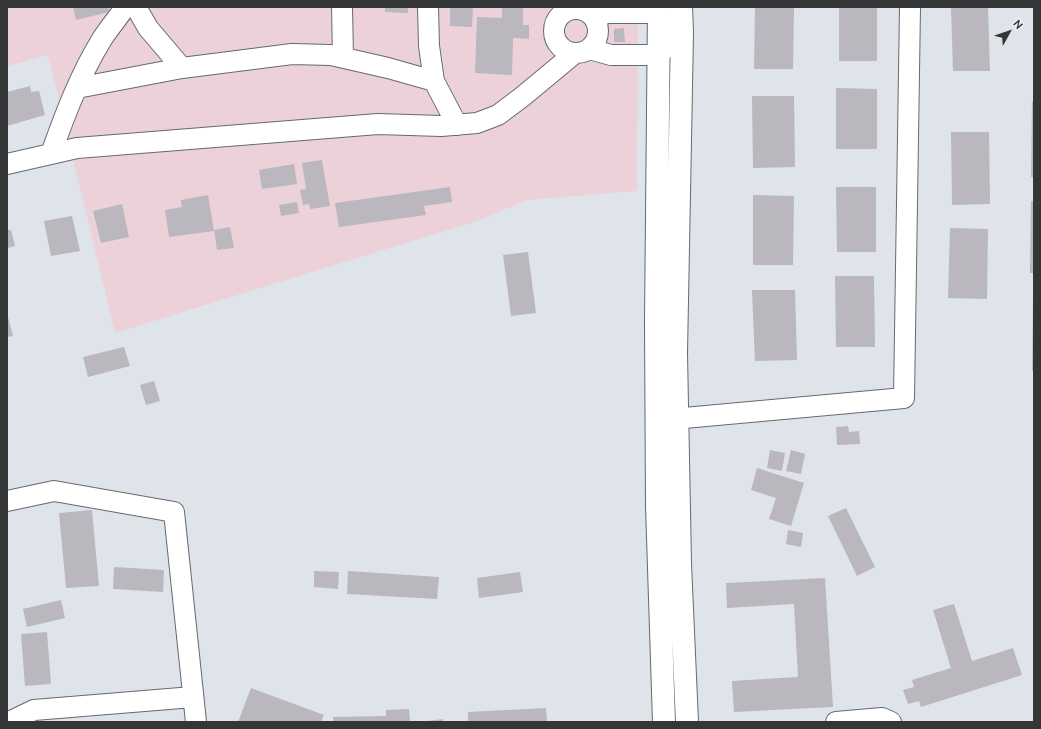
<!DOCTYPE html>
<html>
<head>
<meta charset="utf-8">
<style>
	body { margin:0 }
	#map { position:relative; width:1041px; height:729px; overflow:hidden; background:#dee4ea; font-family:Ubuntu,sans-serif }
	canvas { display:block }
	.frame { position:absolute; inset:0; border:8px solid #343638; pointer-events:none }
	.north { position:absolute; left:989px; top:12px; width:40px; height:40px; -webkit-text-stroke:3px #ebf1f7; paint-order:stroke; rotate:50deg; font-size:11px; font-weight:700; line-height:16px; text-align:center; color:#343638 }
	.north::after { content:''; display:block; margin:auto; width:14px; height:18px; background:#343638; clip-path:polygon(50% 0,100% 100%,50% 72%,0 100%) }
</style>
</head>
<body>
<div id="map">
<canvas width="1041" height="729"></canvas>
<div class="frame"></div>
<div class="north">N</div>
</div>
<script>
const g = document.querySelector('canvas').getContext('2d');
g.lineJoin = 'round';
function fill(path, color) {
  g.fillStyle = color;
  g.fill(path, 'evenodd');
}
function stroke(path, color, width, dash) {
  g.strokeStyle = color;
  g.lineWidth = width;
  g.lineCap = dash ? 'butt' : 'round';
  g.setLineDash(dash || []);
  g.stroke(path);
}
fill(new Path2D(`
	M7 7H638L637 191 527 200 477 221 115 333 48 55 7 66Z`), '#ecd2d8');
fill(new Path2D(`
	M73 7H108L109 12 76 20Z
	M385 7H408V13L385 12Z
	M450 7H473L472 27 450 26Z
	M502 7H523V25H529V39L513 38 512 75 475 73 477 17 502 18Z
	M755 7H794L793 69H754Z
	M839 7H877V61H839Z
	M951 7H988L990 71H953Z
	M624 28 625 42H614V29Z
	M30 86 31 92 39 91 45 115 7 126V92Z
	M836 88 877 89V149H836Z
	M752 96H794L795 167 753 168Z
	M1032 102H1034V177H1031Z
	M951 132H989L990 204 952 205Z
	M322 160 330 206 310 209 309 204 303 205 300 190 306 189 302 163Z
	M294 164 297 184 262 189 259 170Z
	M450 187 452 202 424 206 426 215 339 227 335 203Z
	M836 187H876V252H837Z
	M208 195 214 231 169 237 165 210 182 207 181 200Z
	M753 195 794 196 793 265H753Z
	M1031 201H1034V273H1030Z
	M297 202 299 213 281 216 279 205Z
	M122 204 129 237 101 243 93 211Z
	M72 216 80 251 51 256 44 221Z
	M230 227 234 248 217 250 214 230Z
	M950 228 988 229 987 299 948 298Z
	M7 230H11L15 246 7 248Z
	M528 252 536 313 511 316 503 255Z
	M835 276H874L875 347H836Z
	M752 290H795L797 360 755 361Z
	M1033 299H1034V371H1032Z
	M7 317H8L13 336 7 337Z
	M124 347 130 366 88 377 83 357Z
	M154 381 160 401 146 405 140 385Z
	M848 426 849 432 859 431 860 444 837 445 836 427Z
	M770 450 785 453 782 471 767 468Z
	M791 450 805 454 801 474 786 471Z
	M757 468 804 483 791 526 769 519 776 498 751 490Z
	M846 508 875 567 857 576 828 516Z
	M92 510 99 586 66 588 59 513Z
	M788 530 803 533 801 547 786 544Z
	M114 567 164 570 163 592 113 589Z
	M314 571 339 572 338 589 314 587Z
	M348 571 439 577 437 599 347 594Z
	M520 572 523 592 479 598 477 578Z
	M825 578 833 707 734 712 732 681 798 677 794 604 727 608 726 583Z
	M61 600 65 618 27 627 23 609Z
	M954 604 972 661 1013 648 1022 675 921 707 919 701 908 704 903 690 914 687 912 680 951 668 933 610Z
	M47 632 51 684 25 686 21 634Z
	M251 688 324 715 321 722H238Z
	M546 708 547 722H468V712Z
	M409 709 410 722H333V717L386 716V710Z
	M443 719V722H428V721Z`), '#bab7be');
const minor = new Path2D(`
	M136 7 148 28 182 68
	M342 7 343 58
	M428 7 429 46 434 81 457 125
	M554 31a22 22 0 1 1 44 0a22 22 0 1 1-44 0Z
	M589 49 611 55H658L682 33 659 13H609L593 16
	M77 88 182 68 292 54 331 55 388 68 434 81
	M51 154C65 114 80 75 102 39 109 28 118 18 125 7
	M7 164 77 148 378 124 441 126 477 123 498 115 522 97 575 53
	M662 420 904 398 910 7
	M7 501 54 491 174 512 196 722
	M9 722 34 710 193 697
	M836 722 882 718 891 722`);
const major = new Path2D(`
	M659 7 656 321 657 506 664 722
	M681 7 682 33 676 353 680 564 687 722`);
stroke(minor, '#656a70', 22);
stroke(major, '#656a70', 24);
stroke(minor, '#fff', 20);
stroke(major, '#fff', 22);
</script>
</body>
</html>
